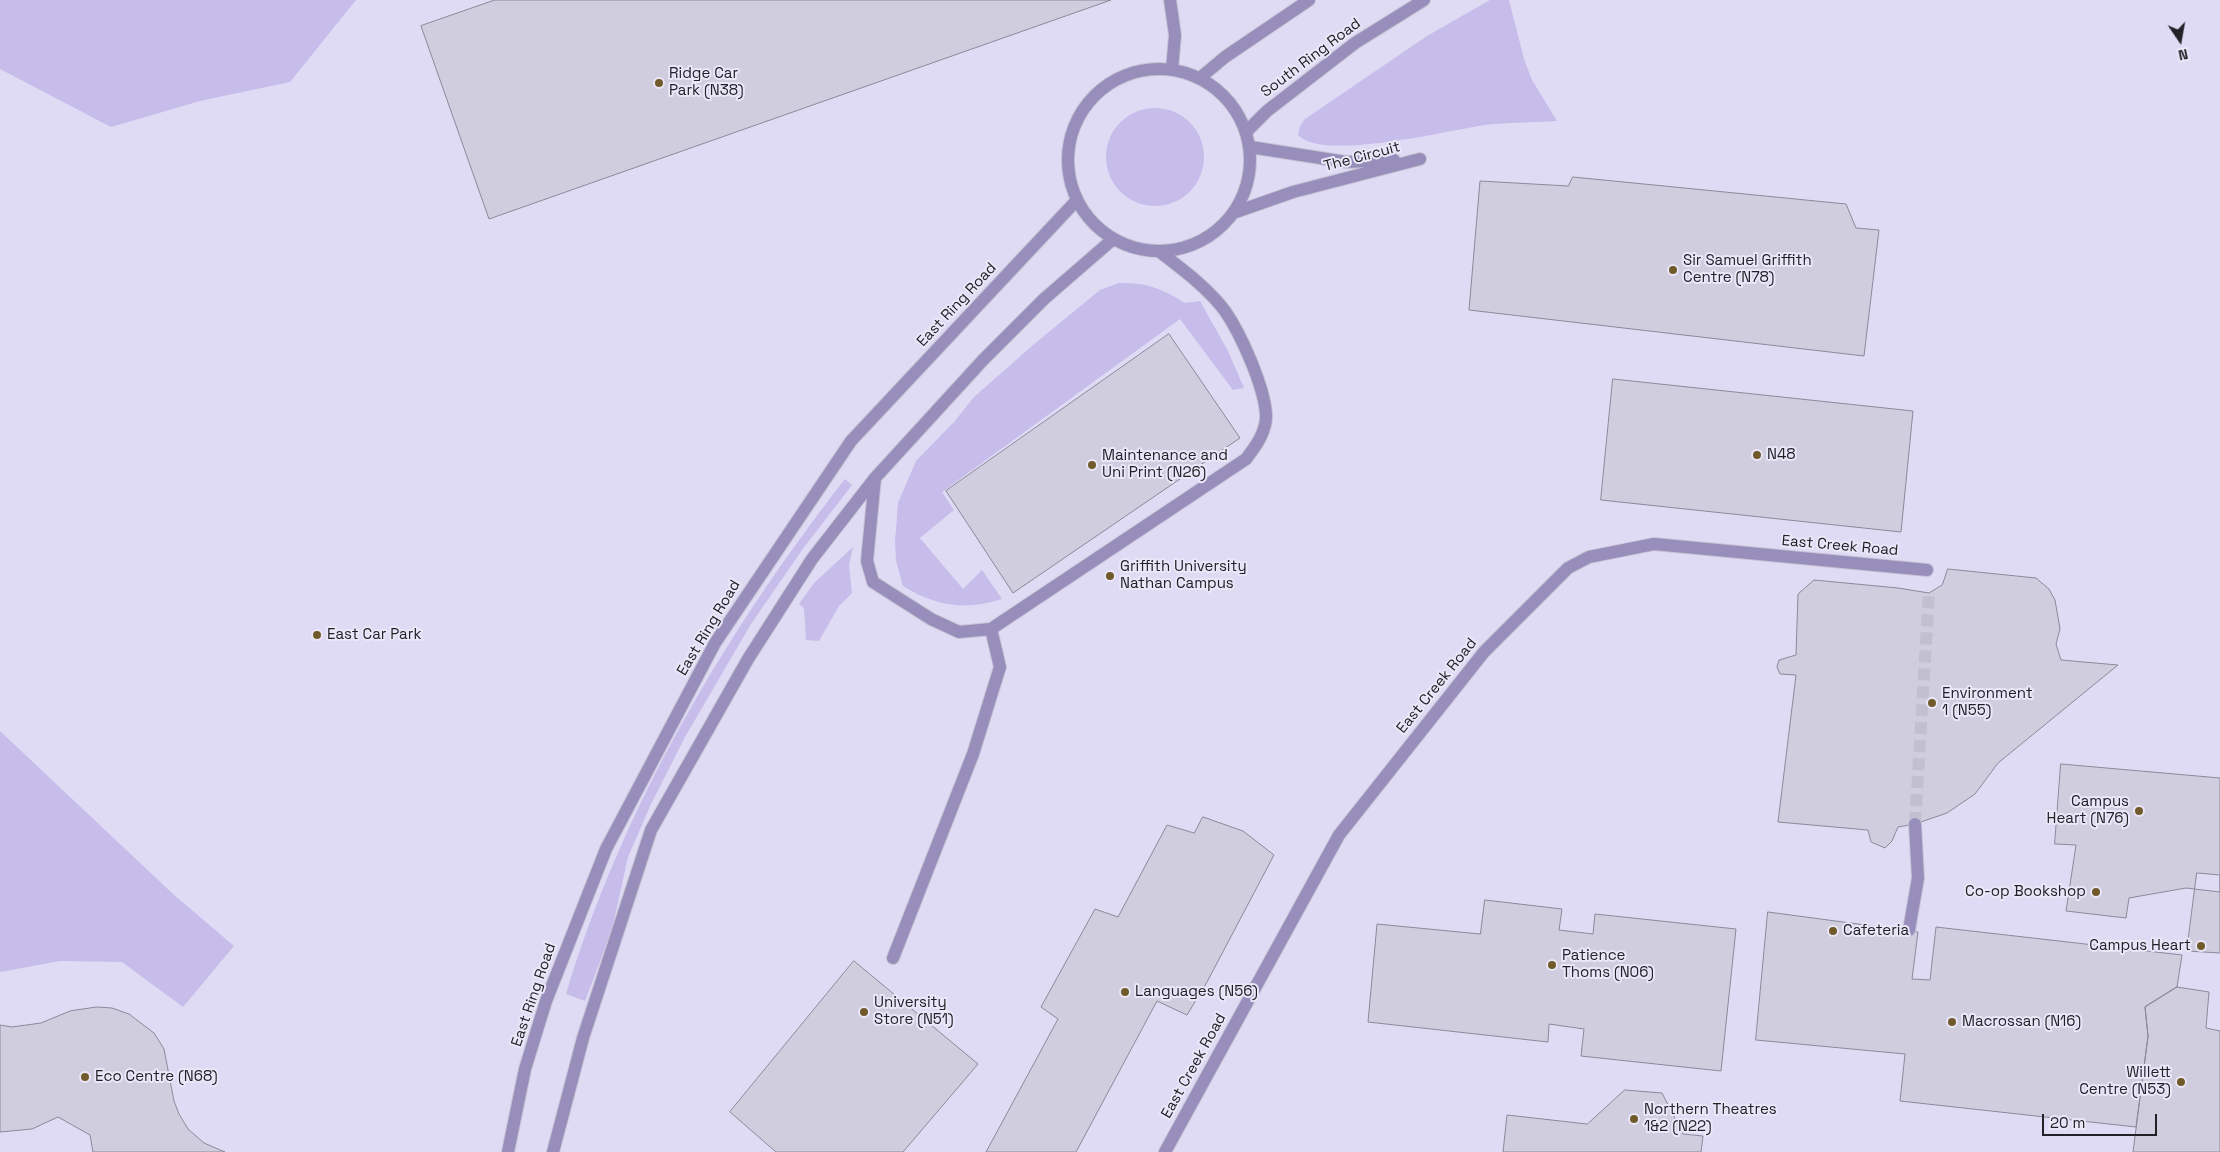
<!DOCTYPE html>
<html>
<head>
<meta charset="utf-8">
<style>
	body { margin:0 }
	#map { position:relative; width:2220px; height:1152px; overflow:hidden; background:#eae7f9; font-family:"Space Grotesk",sans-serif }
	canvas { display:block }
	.north { position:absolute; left:2155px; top:15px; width:50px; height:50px; -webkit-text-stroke:4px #eae7f9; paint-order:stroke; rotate:168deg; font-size:14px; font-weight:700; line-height:20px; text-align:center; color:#222127 }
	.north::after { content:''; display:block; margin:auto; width:18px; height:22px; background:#222127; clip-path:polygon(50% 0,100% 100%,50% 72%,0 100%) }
	.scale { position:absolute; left:2042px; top:1114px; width:115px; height:22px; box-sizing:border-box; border:2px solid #222127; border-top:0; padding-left:6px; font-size:15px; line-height:18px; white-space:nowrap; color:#222127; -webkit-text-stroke:4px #eae7f9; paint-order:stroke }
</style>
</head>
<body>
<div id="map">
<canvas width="2220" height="1152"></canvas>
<div class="north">N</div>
<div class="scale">20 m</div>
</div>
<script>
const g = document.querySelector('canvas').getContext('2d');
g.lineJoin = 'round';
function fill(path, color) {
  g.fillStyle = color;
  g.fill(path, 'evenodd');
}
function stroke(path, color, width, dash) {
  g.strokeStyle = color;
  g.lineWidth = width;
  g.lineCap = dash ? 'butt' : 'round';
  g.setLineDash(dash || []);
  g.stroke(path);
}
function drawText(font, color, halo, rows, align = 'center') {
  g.font = font + ' "Space Grotesk",sans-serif';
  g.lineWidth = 4;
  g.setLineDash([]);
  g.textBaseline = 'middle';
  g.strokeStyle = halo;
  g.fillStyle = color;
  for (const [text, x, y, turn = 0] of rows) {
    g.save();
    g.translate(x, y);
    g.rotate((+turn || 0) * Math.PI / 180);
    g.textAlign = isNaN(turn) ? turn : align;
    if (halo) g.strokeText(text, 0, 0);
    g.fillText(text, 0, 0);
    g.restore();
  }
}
fill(new Path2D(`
	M0 0H2220V1152H0Z`), '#e0dbf5');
fill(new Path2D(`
	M0 0H356L290 82 200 101 111 127 0 69Z
	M1490 0H1509L1524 59 1532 80 1557 121C1533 123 1509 122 1485 125 1450 130 1322 162 1298 135L1300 126 1305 119 1427 36Z
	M1106 157a49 49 0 1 1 98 0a49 49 0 1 1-98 0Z
	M1119 283C1148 283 1161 288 1185 303L1200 301 1228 351 1244 388 1233 390 1180 319 942 492 954 510 920 538 963 589 982 570 1002 599C966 611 935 606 903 586L896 561 895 541 898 503 916 461 954 422 974 397 1033 345 1100 290Z
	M845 479 852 485 802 550 751 624 685 737 651 804 628 857 612 930 585 1001 566 994C623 806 725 633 845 479Z
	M853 547 849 565 852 593 839 606 819 641 806 640 804 608 799 604 814 583Z
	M0 731 173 894 234 946 183 1007 122 962 60 961 0 972Z`), '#c6bdea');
const building = new Path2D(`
	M495 0H1111L489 219 421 26Z
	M1573 177 1846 204 1856 228 1879 230 1864 356 1469 310 1480 181 1568 186Z
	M1169 334 1240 438 1013 593 946 491Z
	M1613 379 1913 411 1901 532 1601 500Z
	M1948 569 2036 578 2049 589 2055 600 2060 629 2056 644 2061 660 2118 665 1998 763 1975 794 1947 813 1915 824 1898 827 1892 841 1885 848 1871 842 1868 830 1778 822 1796 675 1780 674 1777 667 1779 660 1796 655 1798 594 1814 580 1898 588 1929 593 1942 585Z
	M2061 764 2220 778V892L2186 888 2129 898 2126 918 2066 911 2076 845 2055 844Z
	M1203 817 1243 831 1274 855 1207 982 1187 1015 1157 1001 1076 1152H986L1058 1019 1041 1007 1095 909 1118 917 1167 825 1194 833Z
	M2197 873 2220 875V953L2187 951Z
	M1485 900 1562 909 1559 930 1593 934 1595 914 1736 929 1721 1071 1581 1056 1584 1029 1549 1024 1548 1042 1368 1022 1377 924 1480 934Z
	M1768 912 1918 932 1912 979 1930 980 1936 927 2182 955 2177 987 2145 1007 2148 1036 2136 1127 1900 1101 1905 1054 1756 1040Z
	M854 961 978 1064 903 1152H776L730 1112Z
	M2177 987 2209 992 2206 1028 2220 1031V1152H2133L2148 1036 2145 1007Z
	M97 1007 112 1008 129 1014 154 1033 164 1049 174 1101 179 1114 188 1129 204 1143 225 1152H93L90 1135 58 1117 32 1129 0 1132V1025L12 1027 41 1023 70 1011Z
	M1625 1090 1662 1093 1683 1134 1703 1136 1701 1152H1503L1507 1115 1587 1124Z`);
fill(building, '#d0cddf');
stroke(building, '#8c8999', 1);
stroke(new Path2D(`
	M1915 824 1929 593`), '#c2bfcf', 12, [12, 6]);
const minor = new Path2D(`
	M1170 0 1175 35 1172 70
	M1068 160a91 91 0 1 1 182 0a91 91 0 1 1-182 0Z
	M1200 78 1225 57 1309 0
	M1247 131 1267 111 1355 43 1424 0
	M1250 147 1346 162 1394 160
	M1236 212 1293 192 1420 159
	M875 478 867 561 873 582 931 619 959 632 991 629 1246 459C1256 446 1267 431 1266 414 1264 386 1241 334 1225 311 1208 288 1183 270 1160 252
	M1909 930 1918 878 1915 824
	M893 958 973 754 1000 667 991 629
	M508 1152 525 1069 546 1001 606 849 715 643 851 441 1076 201
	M553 1152 583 1038 651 830 748 659 812 559 875 478 983 360 1044 299 1112 240
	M1165 1152 1339 835 1484 652 1568 568 1589 557 1654 544 1927 570`);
stroke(minor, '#c6c3d3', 14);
stroke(minor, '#978ebb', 12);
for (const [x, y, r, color] of [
	[659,83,5,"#715a2a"],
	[1673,270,5,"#715a2a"],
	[1757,455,5,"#715a2a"],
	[1092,465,5,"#715a2a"],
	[1110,576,5,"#715a2a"],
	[317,635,5,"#715a2a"],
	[1932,703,5,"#715a2a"],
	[2139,811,5,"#715a2a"],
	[2096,892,5,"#715a2a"],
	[1833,931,5,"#715a2a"],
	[2201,946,5,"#715a2a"],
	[1552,965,5,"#715a2a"],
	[1125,992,5,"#715a2a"],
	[864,1012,5,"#715a2a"],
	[1952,1022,5,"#715a2a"],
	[85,1077,5,"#715a2a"],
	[2181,1082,5,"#715a2a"],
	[1634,1119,5,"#715a2a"]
]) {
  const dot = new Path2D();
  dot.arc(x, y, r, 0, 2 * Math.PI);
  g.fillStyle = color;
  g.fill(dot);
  stroke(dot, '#eae7f9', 2);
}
drawText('15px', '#222127', '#eae7f9', [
	["South Ring Road",1311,58,-37],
	["The Circuit",1362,157,-15],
	["East Ring Road",957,305,-47],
	["East Creek Road",1840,546,5],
	["East Ring Road",709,628,-59],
	["East Creek Road",1437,686,-51],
	["East Ring Road",534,995,-71],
	["East Creek Road",1194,1066,-61]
]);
drawText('15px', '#222127', '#eae7f9', [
	["Ridge Car",669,74],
	["Park (N38)",669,91],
	["Sir Samuel Griffith",1683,261],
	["Centre (N78)",1683,278],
	["N48",1767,455],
	["Maintenance and",1102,456],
	["Uni Print (N26)",1102,473],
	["Griffith University",1120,567],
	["Nathan Campus",1120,584],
	["East Car Park",327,635],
	["Environment",1942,694],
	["1 (N55)",1942,711],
	["Campus",2129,802,"right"],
	["Heart (N76)",2129,819,"right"],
	["Co-op Bookshop",2086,892,"right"],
	["Cafeteria",1843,931],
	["Campus Heart",2191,946,"right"],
	["Patience",1562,956],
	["Thoms (N06)",1562,973],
	["Languages (N56)",1135,992],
	["University",874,1003],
	["Store (N51)",874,1020],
	["Macrossan (N16)",1962,1022],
	["Willett",2171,1073,"right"],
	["Centre (N53)",2171,1090,"right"],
	["Eco Centre (N68)",95,1077],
	["Northern Theatres",1644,1110],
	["1&2 (N22)",1644,1127]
], 'left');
</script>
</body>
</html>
